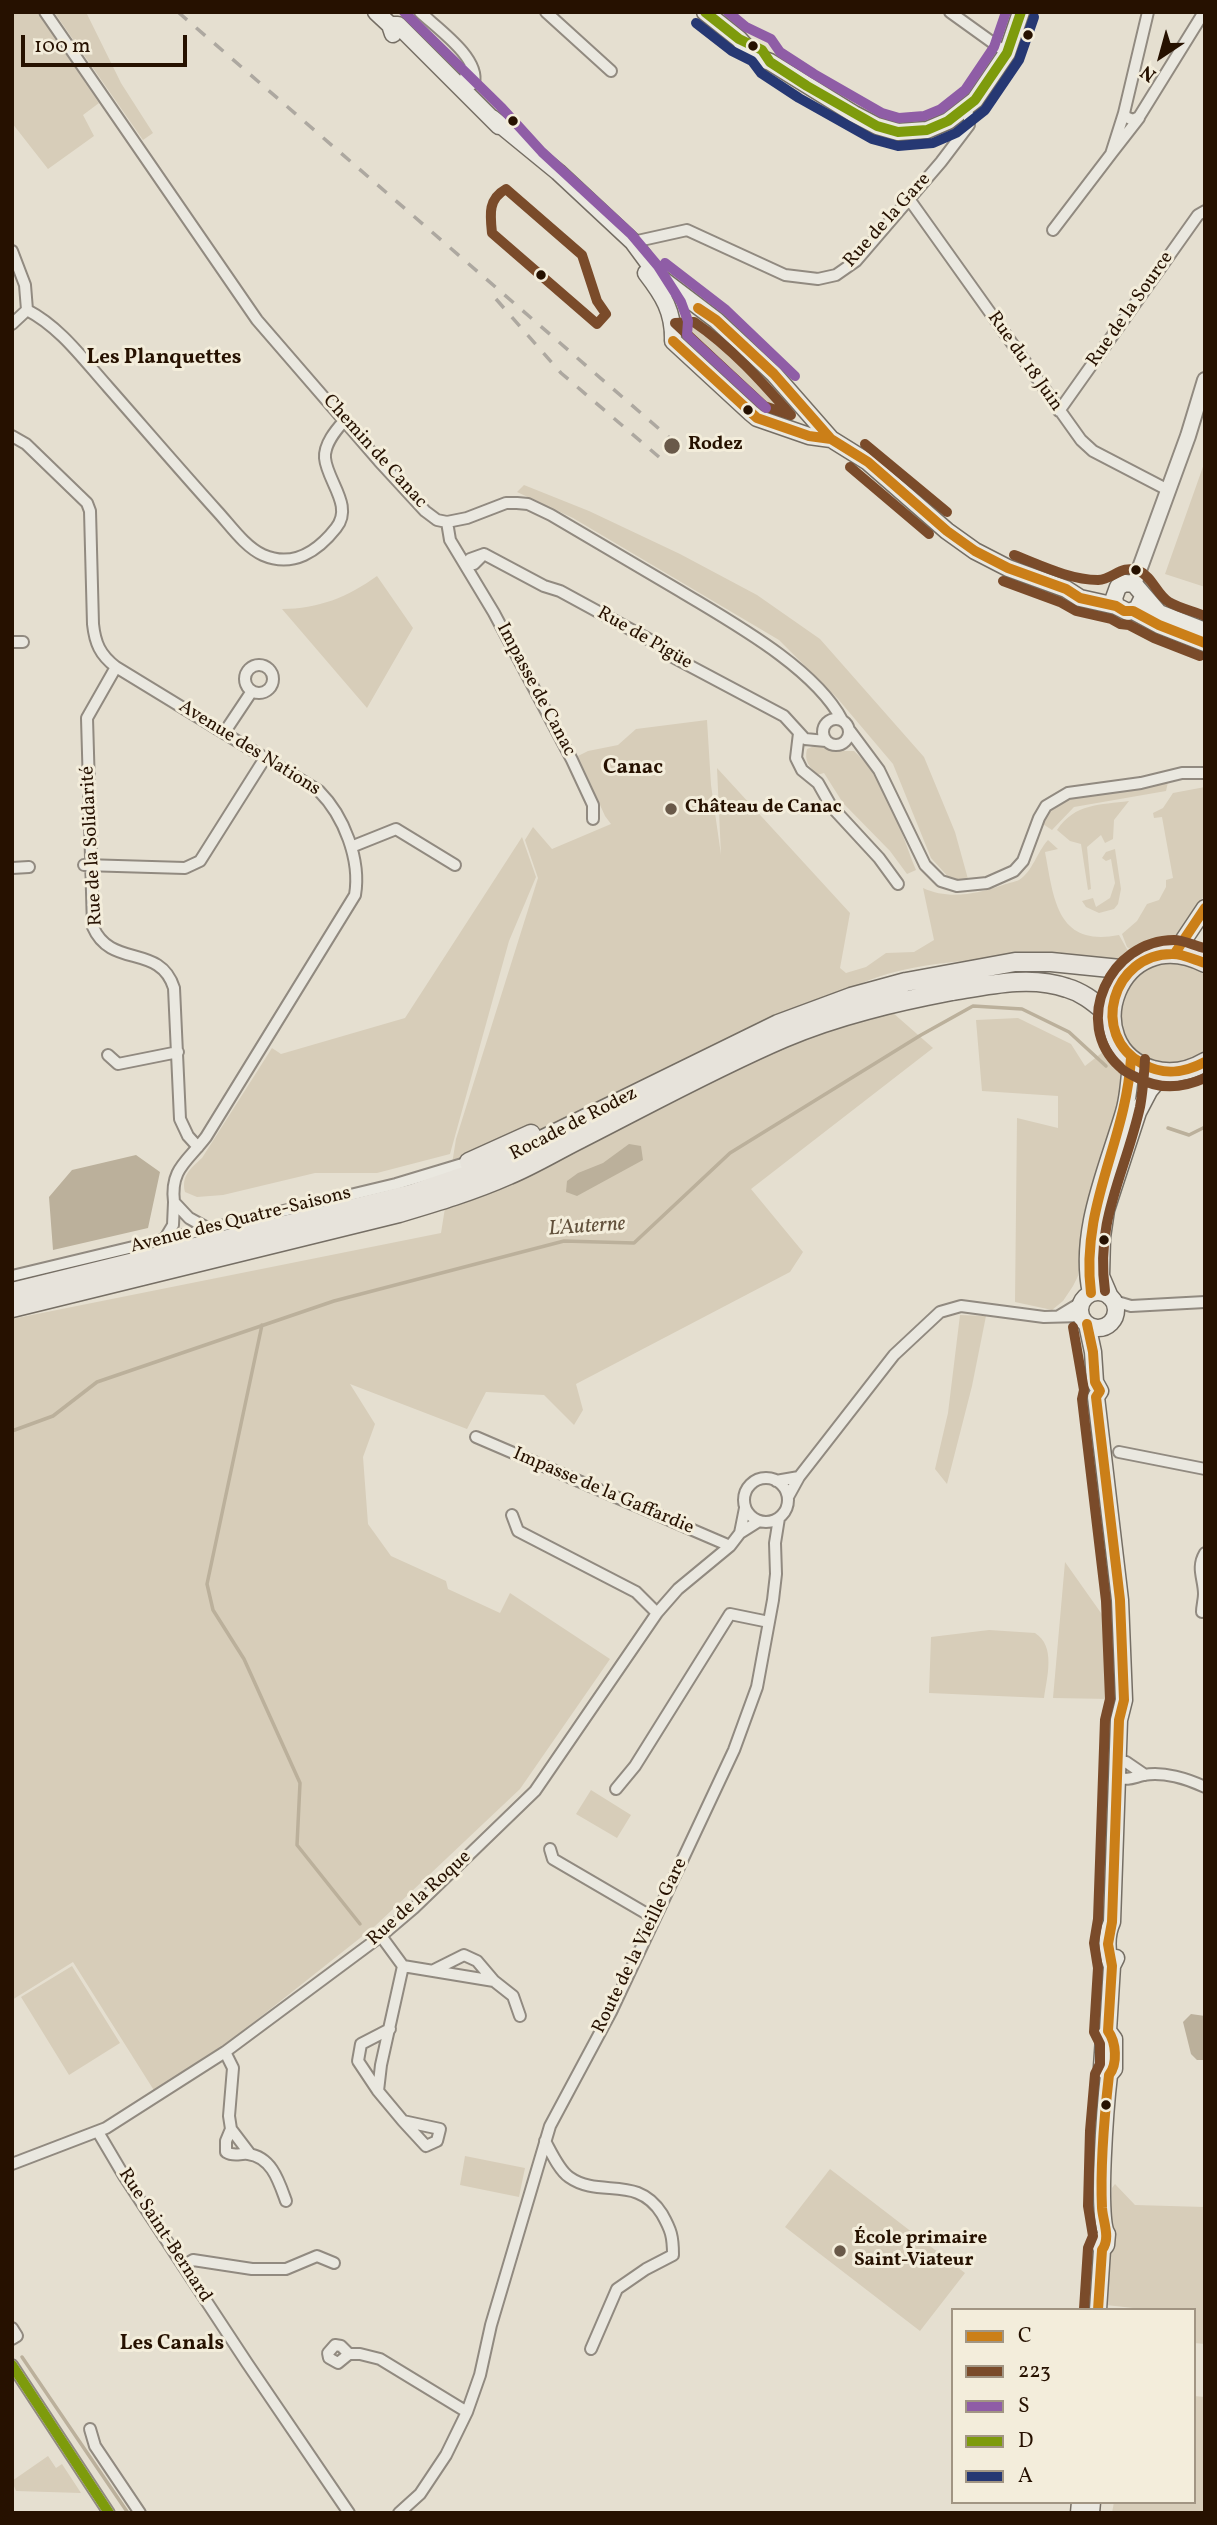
<!DOCTYPE html>
<html>
<head>
<meta charset="utf-8">
<style>
	body { margin:0 }
	#map { position:relative; width:1217px; height:2525px; overflow:hidden; background:#e5dfd0; font-family:Vollkorn,serif }
	canvas { display:block }
	.frame { position:absolute; inset:0; border:14px solid #261100; pointer-events:none }
	.legend { position:absolute; left:951px; top:2308px; width:245px; height:196px; box-sizing:border-box; background:#f3eddb; border:2px solid #a19583; margin:0; padding:9px 12px; list-style:none; font-size:21px; color:#261100 }
	.legend li { display:flex; align-items:center; gap:14px; height:35px }
	.legend b { width:35px; border:2px solid #a19583 }
	.north { position:absolute; left:1126px; top:21px; width:70px; height:70px; -webkit-text-stroke:5px #f3eddb; paint-order:stroke; rotate:216deg; font-size:19px; font-weight:700; line-height:28px; text-align:center; color:#261100 }
	.north::after { content:''; display:block; margin:auto; width:24px; height:32px; background:#261100; clip-path:polygon(50% 0,100% 100%,50% 72%,0 100%) }
	.scale { position:absolute; left:21px; top:35px; width:166px; height:32px; box-sizing:border-box; border:4px solid #261100; border-top:0; padding-left:9px; font-size:21px; line-height:24px; white-space:nowrap; color:#261100; -webkit-text-stroke:5px #f3eddb; paint-order:stroke }
</style>
</head>
<body>
<div id="map">
<canvas width="1217" height="2525"></canvas>
<div class="frame"></div>
<ul class="legend">
<li><b style="height:9px;background:#cb7f18"></b>C</li>
<li><b style="height:9px;background:#7a4b2a"></b>223</li>
<li><b style="height:9px;background:#8f5da6"></b>S</li>
<li><b style="height:9px;background:#7e9b0c"></b>D</li>
<li><b style="height:9px;background:#263873"></b>A</li>
</ul>
<div class="north">N</div>
<div class="scale">100 m</div>
</div>
<script>
const g = document.querySelector('canvas').getContext('2d');
g.lineJoin = 'round';
function fill(path, color) {
  g.fillStyle = color;
  g.fill(path, 'evenodd');
}
function stroke(path, color, width, dash) {
  g.strokeStyle = color;
  g.lineWidth = width;
  g.lineCap = dash ? 'butt' : 'round';
  g.setLineDash(dash || []);
  g.stroke(path);
}
function drawText(font, color, halo, rows, align = 'center') {
  g.font = font + ' Vollkorn,serif';
  g.lineWidth = 6;
  g.setLineDash([]);
  g.textBaseline = 'middle';
  g.strokeStyle = halo;
  g.fillStyle = color;
  for (const [text, x, y, turn = 0] of rows) {
    g.save();
    g.translate(x, y);
    g.rotate((+turn || 0) * Math.PI / 180);
    g.textAlign = isNaN(turn) ? turn : align;
    if (halo) g.strokeText(text, 0, 0);
    g.fillText(text, 0, 0);
    g.restore();
  }
}
fill(new Path2D(`
	M16 12H37L99 103 83 115 94 136 48 169 12 123V15Z
	M54 12H86L121 83 153 133 143 140Z
	M697 317H703L711 321V328L763 378H771C778 388 781 397 772 408L756 411 752 400 706 358 682 345C680 331 682 322 697 317Z
	M1205 461V587L1165 574Z
	M524 485 589 511 680 554 757 595 820 639 924 757 955 832 968 879 952 881 931 858 893 764 838 699 779 640 573 518 517 492Z
	M377 576 413 628 367 708 282 609C318 609 348 597 377 576Z
	M707 720 711 785 721 855 717 768 850 913 840 968 846 973 866 967 886 953 914 952 934 940 923 888C949 900 976 894 1003 885 1008 883 1015 882 1019 880 1033 871 1037 852 1048 840L1058 849 1045 852C1054 900 1057 947 1119 935L1128 951 1135 956 1118 961C1036 961 935 951 860 984L933 1048 751 1189 803 1252 790 1272 576 1384 583 1410 574 1425 544 1395 486 1392 467 1429 350 1384 375 1424 363 1457 368 1524 391 1556 446 1581 448 1589 500 1613 510 1593 610 1659 520 1789 374 1927 235 2037 155 2092 73 1962 12 2000V1319L441 1233 456 1139 538 878 525 840 533 827 552 849 611 824 605 816 578 756 588 751 618 745 636 729Z
	M819 744 832 751H854C887 781 900 830 916 870L907 874 890 851 843 803 824 773 817 775C809 766 804 761 807 749Z
	M1168 782 1166 791 1074 807 1052 830 1043 824C1046 811 1057 804 1069 799Z
	M1205 787V894L1183 931 1176 937 1132 950 1127 947 1122 934 1137 921 1147 904 1159 900 1166 887V880L1173 878 1162 817 1154 818 1153 813 1163 808 1173 793Z
	M1129 801 1114 820 1113 839 1105 843 1101 835 1087 847 1091 889 1088 890 1081 844 1070 841 1057 830C1075 803 1100 805 1129 801Z
	M522 837 536 877 509 941 450 1154 377 1173H315L223 1195 197 1197 185 1192C181 1176 191 1168 202 1158L272 1048 281 1054 405 1018Z
	M1115 849 1121 889 1118 904 1114 909 1099 913 1086 907 1082 901 1093 898 1096 907 1110 898 1115 883 1111 859 1106 861 1102 858 1106 852Z
	M1165 962C1181 963 1192 965 1205 975V1053C1130 1101 1081 985 1165 962Z
	M1018 1018 1071 1044 1085 1066 1108 1048 1119 1068 1122 1085 1081 1252 1078 1276 1073 1286 1063 1301 1052 1310 1015 1302 1017 1118 1058 1128V1096L982 1091 976 1020Z
	M960 1315 986 1316 972 1386 947 1484 935 1469 948 1413Z
	M1065 1562 1113 1630 1110 1699 1053 1698Z
	M989 1630 1035 1633C1056 1646 1047 1677 1044 1698L929 1693 931 1637Z
	M591 1790 631 1815 617 1838 576 1814Z
	M72 1966 120 2043 69 2075 21 1997Z
	M465 2156 525 2168 519 2197 460 2185Z
	M830 2169 965 2273 920 2331 785 2227Z
	M1115 2184 1135 2205 1205 2207V2344L1194 2343V2310H1151L1106 2305 1112 2188Z
	M1194 2396 1205 2397V2513H1112L1114 2502H1194Z
	M48 2456 56 2468 62 2464 81 2493 16 2491 12 2481Z`), '#d7cdb9');
fill(new Path2D(`
	M629 1144 641 1146 643 1160 577 1196 566 1192 567 1181 578 1173 603 1163Z
	M136 1155 160 1172 148 1228 53 1250 49 1197 72 1170Z
	M1191 2014 1205 2016V2060H1197L1191 2054 1183 2022Z`), '#bbb09b');
stroke(new Path2D(`
	M1168 1128 1189 1135 1205 1127
	M262 1325 207 1584 213 1610 244 1659 300 1783 297 1845 360 1924
	M12 1431 53 1416 97 1382 334 1301 564 1241 634 1243 730 1153 921 1035 973 1006 1022 1009 1069 1032 1106 1066
	M22 2357 128 2513`), '#bbb09b', 3.5);
const minor = new Path2D(`
	M45 12 257 320 379 461 425 511 437 520 447 522 467 518 506 503H517L528 504 551 515C594 540 637 566 680 591 731 622 814 667 842 720
	M420 12C438 29 480 58 474 83L463 90
	M546 12 611 71
	M950 12 1007 53
	M1148 12 1124 113 1126 117 1133 120 1139 117 1204 12
	M463 90 465 77 471 65
	M1124 113 1111 154 1139 118
	M909 199 1081 440 1093 451 1168 490
	M1053 230 1111 154
	M633 242 687 230 785 275 818 279 836 275 856 261 941 162 969 125V117L966 108
	M12 251 25 285 27 310
	M27 310C60 327 83 359 108 387 144 428 180 470 217 511 230 525 245 547 263 555 293 568 318 551 336 528 354 506 327 481 325 458 324 444 336 430 344 421
	M12 324 27 310
	M1059 411 1198 215 1205 211
	M12 436 26 444 87 503 90 511 93 624C95 643 100 655 116 667L319 791C344 816 361 860 355 895L206 1137C187 1162 170 1169 174 1202
	M447 522 450 540 494 613 572 760 593 805V819
	M484 554 544 586 560 591 661 646 673 657 784 716 805 739 826 741
	M484 554 474 564 466 565 470 559Z
	M12 642H23
	M245 679a14 14 0 1 1 28 0a14 14 0 1 1-28 0Z
	M116 667 87 718 93 927C111 969 160 943 174 988L180 1119 188 1136 198 1147
	M823 732a13 13 0 1 1 26 0a13 13 0 1 1-26 0Z
	M850 731 879 770 925 865 941 881 957 886 987 883 1014 871 1023 861 1039 818 1046 806 1068 793 1141 783 1182 773H1205
	M224 733 252 691
	M799 733 796 758 802 770 818 783 831 806 879 858 898 884
	M351 847 396 829 455 865
	M84 865 185 868 200 861 265 758
	M12 868 29 867
	M108 1055 118 1064 178 1052
	M164 1240 173 1225 174 1202 189 1218 209 1229
	M12 1276 396 1184 469 1162
	M1114 1301 1131 1306 1205 1302
	M1059 1316 1082 1302
	M476 1437 730 1546
	M1119 1452 1205 1469
	M799 1477 894 1355 940 1312 961 1306 1044 1317 1081 1316
	M744 1500a22 22 0 1 1 44 0a22 22 0 1 1-44 0Z
	M776 1481 799 1477 788 1497
	M745 1508 740 1533 759 1521
	M512 1515 518 1531 636 1592 657 1613
	M1202 1612C1202 1606 1204 1600 1204 1594 1204 1579 1196 1568 1205 1553
	M1117 1761 1126 1762 1145 1775
	M1116 1778C1130 1780 1131 1778 1144 1775 1163 1771 1188 1779 1205 1787
	M616 1789 635 1766 730 1614 769 1622
	M550 1849 553 1859 654 1918
	M381 1936 403 1966 381 2065 378 2091 403 2121 440 2129 437 2141 426 2146 403 2121
	M403 1966 494 1981 513 1996 520 2016
	M434 1970 464 1955 477 1961 494 1981
	M225 2052 233 2068 229 2116 231 2129 226 2141V2152C234 2157 240 2153 248 2154 272 2157 279 2182 286 2201
	M378 2091 358 2061 361 2044 390 2029
	M231 2129 250 2154
	M98 2132 124 2176 247 2363 349 2513
	M545 2141C551 2152 559 2170 569 2177 600 2199 637 2174 662 2214 671 2230 673 2236 673 2255L646 2269 617 2289 591 2349
	M12 2164 106 2128 225 2052 381 1936 414 1908 535 1791 657 1613 678 1589 730 1546 740 1533
	M183 2266 193 2260 252 2269H286L317 2256 334 2263
	M12 2328 17 2336 12 2339
	M349 2354 338 2363 329 2358 328 2353 335 2345 341 2346 349 2354H360L380 2359 467 2412
	M12 2365 109 2513
	M90 2429 95 2446 140 2513
	M399 2513 420 2494 446 2455 467 2412 480 2375 491 2325 550 2126 611 2012 734 1750 757 1687 773 1600 776 1574 775 1543 779 1518`);
const tertiary = new Path2D(`
	M1134 584 1188 436 1205 380`);
const secondary = new Path2D(`
	M376 12 390 25 393 34
	M705 12 739 39 754 56 770 62 854 114 877 126 898 132 927 130 948 121 975 100 1007 53 1021 12
	M390 25H398L499 126
	M492 118 558 172 633 242 658 276 716 320 774 374 831 439 868 462 947 531 975 551 1008 568 1066 589 1080 598 1116 606 1128 612 1137 609 1143 597
	M646 273C663 295 674 312 673 341L751 413 757 418 809 436 831 439
	M1116 606 1114 598 1118 587 1125 583 1134 584 1159 613 1205 631
	M1133 611 1159 625 1205 643
	M1175 953 1205 908
	M1080 1310a18 18 0 1 1 36 0a18 18 0 1 1-36 0Z
	M1091 1293C1078 1232 1107 1170 1124 1112 1129 1095 1130 1076 1131 1058
	M1110 1297 1101 1276 1102 1237 1106 1210 1138 1112 1149 1091 1164 1073
	M1087 1324 1093 1352 1095 1382 1100 1391 1096 1397 1120 1600 1124 1700 1119 1720 1112 1922C1106 1935 1106 1952 1112 1966
	M1109 2075 1102 2067 1104 2038 1108 2031 1112 1966 1116 1958
	M1102 2250 1106 2245 1107 2234C1096 2219 1106 2100 1109 2075L1114 2069V2039L1108 2031
	M1098 2310 1102 2250 1099 2241
	M1079 2513 1080 2502
	M1091 2513 1092 2502`);
const primary = new Path2D(`
	M1205 963C1118 919 1074 1047 1153 1070 1172 1075 1188 1072 1205 1062`);
const trunk = new Path2D(`
	M469 1162 531 1134
	M12 1292 411 1194 476 1172 778 1024 851 997 906 982 1015 962H1051L1130 970
	M12 1308 399 1213C436 1202 473 1191 509 1175 533 1165 556 1151 580 1139 647 1105 714 1068 784 1038 838 1015 895 1002 952 991 988 985 1031 975 1067 988 1085 993 1097 1005 1111 1016`);
stroke(minor, '#918a80', 14);
stroke(tertiary, '#918a80', 18);
stroke(secondary, '#756e64', 19);
stroke(primary, '#756e64', 21);
stroke(trunk, '#756e64', 21);
stroke(minor, '#eae8e0', 10);
stroke(tertiary, '#eae8e0', 14);
stroke(secondary, '#eae8e0', 16);
stroke(primary, '#e7e3db', 18);
stroke(trunk, '#e7e3db', 18);
stroke(new Path2D(`
	M178 12 672 440
	M496 299 561 373 659 457`), '#ada8a0', 3.5, [12, 12]);
stroke(new Path2D(`
	M698 308 716 320 774 374 831 439 868 462 947 531 975 551 1008 568 1066 589 1080 598 1116 606 1124 611H1133L1159 625 1205 643
	M673 341 757 418 809 436 831 439
	M1175 953 1205 908
	M1205 963C1195 960 1183 954 1173 954 1113 953 1088 1035 1143 1064 1164 1076 1184 1073 1205 1062
	M1091 1293C1080 1206 1126 1142 1131 1058
	M1087 1324 1093 1352 1095 1382 1100 1391 1096 1397 1120 1600 1124 1700 1119 1720 1112 1922 1108 1944 1112 1966 1108 2031C1116 2042 1118 2064 1109 2075 1104 2119 1100 2164 1102 2208 1103 2222 1111 2238 1102 2250L1098 2310`), '#cb7f18', 10);
stroke(new Path2D(`
	M506 189 582 255 597 301 606 314 597 324 492 233C490 214 488 199 506 189Z
	M694 322C731 347 762 382 791 415L764 406 675 323Z
	M865 444 947 512
	M850 467 929 534
	M1014 555C1040 565 1070 580 1098 580 1114 579 1121 564 1139 571 1152 576 1157 595 1169 602 1179 608 1193 611 1205 616
	M1003 581 1060 602 1076 611 1111 619 1120 624 1129 625 1154 638 1200 656
	M1205 948C1195 946 1184 940 1174 940 1110 940 1071 1023 1120 1067 1124 1072 1132 1075 1138 1078 1160 1090 1183 1088 1205 1078
	M1105 1291C1095 1220 1125 1174 1140 1107 1143 1091 1144 1075 1145 1059
	M1073 1327 1084 1390 1082 1399 1106 1601 1110 1699 1105 1720 1098 1919 1094 1943 1098 1968 1094 2032 1100 2044V2064L1095 2074 1090 2131 1088 2206 1093 2236 1088 2248 1084 2309`), '#7a4b2a', 10);
stroke(new Path2D(`
	M404 12 502 108 542 152 631 234 658 266 681 302 688 321 687 335 766 408
	M728 12 746 27 771 39 780 52 814 74 882 113 899 118 924 116 941 109 965 90 994 47 1006 12
	M665 263 726 310 795 376`), '#8f5da6', 10);
stroke(new Path2D(`
	M705 12 739 39 762 50 770 62 807 86 877 126 898 132 927 130 948 121 975 100 1007 53 1021 12
	M12 2365 109 2513`), '#7e9b0c', 10);
stroke(new Path2D(`
	M696 23 732 51 752 61 761 73 799 98 872 139 898 146 933 143 956 133 985 110 1019 60 1034 17`), '#263873', 10);
for (const [x, y, r, color] of [
	[1028,35,6,"#261100"],
	[753,46,6,"#261100"],
	[513,121,6,"#261100"],
	[541,275,6,"#261100"],
	[748,410,6,"#261100"],
	[672,446,9,"#695949"],
	[1136,570,6,"#261100"],
	[671,809,7,"#695949"],
	[1104,1240,6,"#261100"],
	[1106,2105,6,"#261100"],
	[840,2251,7,"#695949"]
]) {
  const dot = new Path2D();
  dot.arc(x, y, r, 0, 2 * Math.PI);
  g.fillStyle = color;
  g.fill(dot);
  stroke(dot, '#f3eddb', 2.5);
}
drawText('19px', '#261100', '#f3eddb', [
	["Rue de la Gare",888,221,-48],
	["Rue de la Source",1131,310,-55],
	["Rue du 18 Juin",1024,362,55],
	["Chemin de Canac",374,452,48],
	["Rue de Pigüe",644,639,30],
	["Impasse de Canac",535,690,62],
	["Avenue des Nations",249,749,32],
	["Rue de la Solidarité",93,846,-93],
	["Rocade de Rodez",574,1125,-27],
	["Avenue des Quatre-Saisons",241,1221,-14],
	["Impasse de la Gaffardie",603,1492,23],
	["Rue de la Roque",420,1899,-42],
	["Route de la Vieille Gare",641,1946,-64],
	["Rue Saint-Bernard",164,2236,57]
]);
drawText('bold 19px', '#261100', '#f3eddb', [
	["Rodez",688,446],
	["Château de Canac",685,809],
	["École primaire",854,2240],
	["Saint-Viateur",854,2262]
], 'left');
drawText('bold 21px', '#261100', '#f3eddb', [
	["Les Planquettes",164,359],
	["Canac",633,769],
	["Les Canals",172,2345]
]);
drawText('italic 21px', '#61503b', '#f3eddb', [
	["L'Auterne",587,1228,-4]
]);
</script>
</body>
</html>
